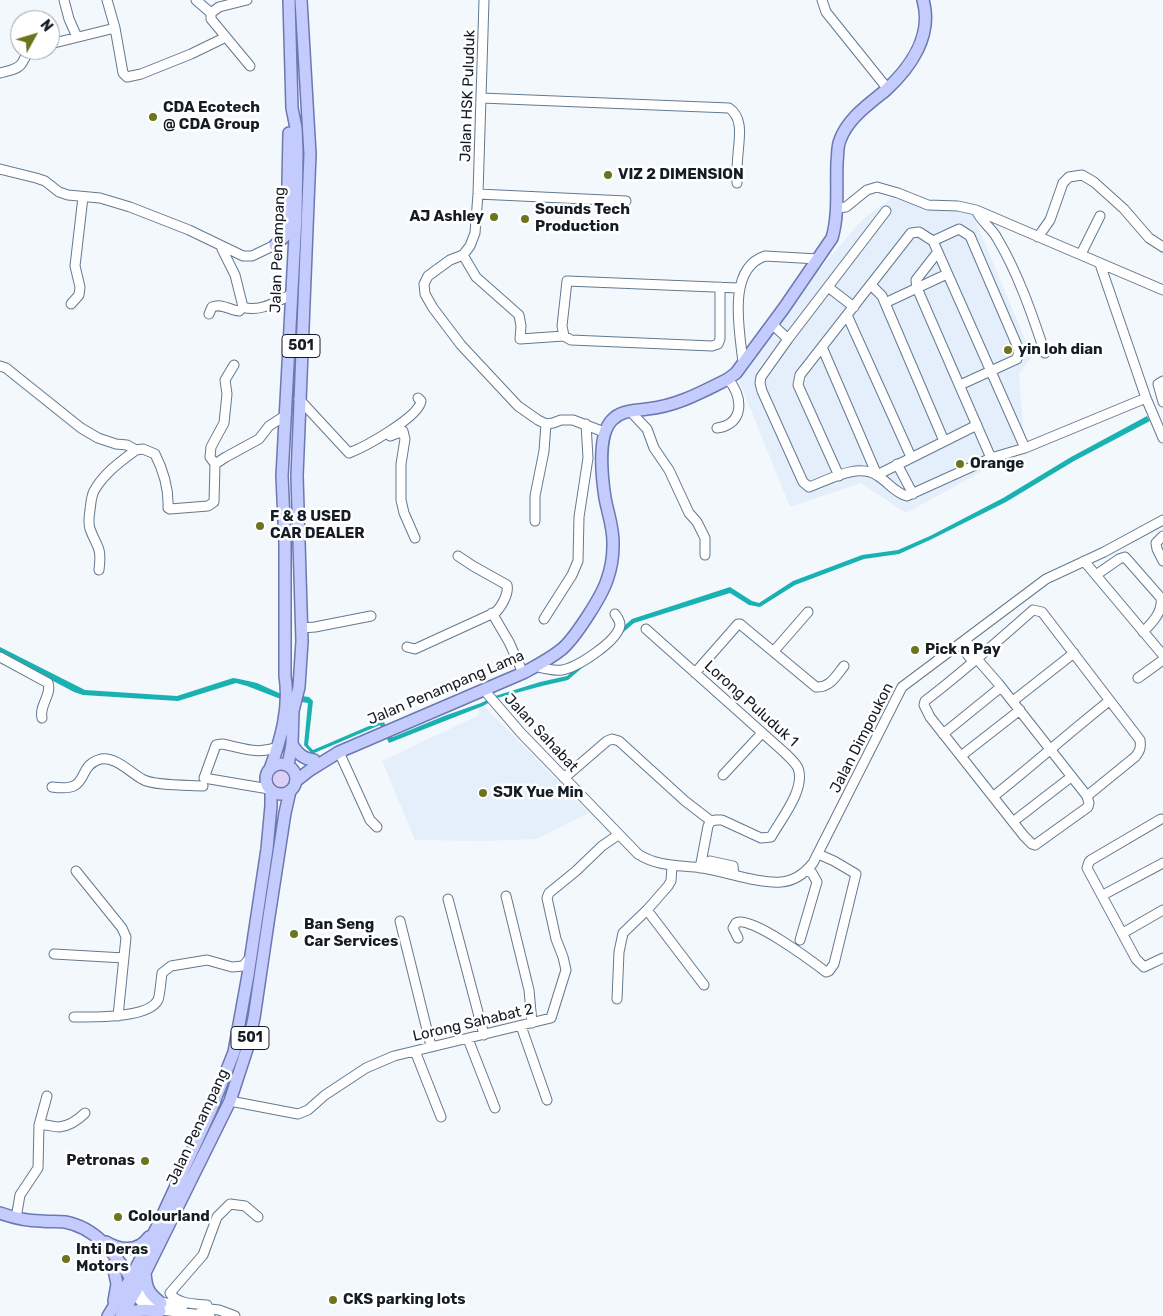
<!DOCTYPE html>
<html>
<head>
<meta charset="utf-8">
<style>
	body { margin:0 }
	#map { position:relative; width:1163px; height:1316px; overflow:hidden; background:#f3f8fd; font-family:Rubik,sans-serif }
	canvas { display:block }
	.north { position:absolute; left:10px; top:10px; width:50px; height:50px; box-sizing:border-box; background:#fff; border:1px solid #a1a4a7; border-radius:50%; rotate:51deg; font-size:14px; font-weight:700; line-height:20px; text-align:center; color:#141c24 }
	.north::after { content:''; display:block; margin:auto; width:18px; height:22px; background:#6c741d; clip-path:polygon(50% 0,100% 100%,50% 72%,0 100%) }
</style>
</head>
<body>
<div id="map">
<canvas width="1163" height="1316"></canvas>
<div class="north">N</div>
</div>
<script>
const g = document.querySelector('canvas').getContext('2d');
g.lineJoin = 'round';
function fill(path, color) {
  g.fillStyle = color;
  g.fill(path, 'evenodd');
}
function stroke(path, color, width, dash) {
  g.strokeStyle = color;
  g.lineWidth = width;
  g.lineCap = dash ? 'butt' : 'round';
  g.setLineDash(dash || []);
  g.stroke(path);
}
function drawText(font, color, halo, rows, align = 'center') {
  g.font = font + ' Rubik,sans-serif';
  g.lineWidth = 5;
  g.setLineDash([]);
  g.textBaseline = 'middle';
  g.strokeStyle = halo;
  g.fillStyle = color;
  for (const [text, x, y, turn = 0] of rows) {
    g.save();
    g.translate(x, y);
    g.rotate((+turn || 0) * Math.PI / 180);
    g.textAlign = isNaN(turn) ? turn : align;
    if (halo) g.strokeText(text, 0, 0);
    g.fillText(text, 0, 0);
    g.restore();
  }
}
fill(new Path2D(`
	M898 193 928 205 971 210 1032 356 1019 374 1025 448 906 513 861 483 790 507 736 373 772 324 863 219Z
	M484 706 589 813 536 839 482 841 415 840 382 761 479 715V708Z`), '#e4effb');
fill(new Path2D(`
	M273 778a10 10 0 1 1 20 0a10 10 0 1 1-20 0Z`), '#decff7');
fill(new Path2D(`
	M1147 416 1150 421 1074 461 1006 502 932 539 899 554 864 559 795 585 760 607 749 605 730 593 634 623 568 680 542 686 497 698 483 706 389 743 380 725 312 754 304 745 308 703 278 698 247 686 236 683 178 701 83 695 74 692 0 653V647L85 690 177 696 233 678 239 679 257 683 279 693 309 697 313 701 308 745 313 750 383 720 391 737H393L444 716 481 703 495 696 540 682 567 676 632 619 730 587 752 601 759 603 793 581 862 555 898 550 930 536 1003 498 1071 457Z`), '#1ab1b2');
const minor = new Path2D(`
	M64 0 69 19 77 37
	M107 0 115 28 123 73 127 77 141 74 191 54 226 37
	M196 0 211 13
	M484 0 478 194 475 233 470 246 463 255 450 260 428 276 424 284 425 294 433 308 461 345 518 406 538 420 546 424 553 423 561 420H573L604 432
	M822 0 826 12 887 88
	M211 13V19L250 66
	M211 13 219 7 247 0
	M50 44 115 28
	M0 73C7 71 18 70 22 63 25 58 26 54 31 50
	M481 98 729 108C744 118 739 139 738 154 737 163 737 173 737 183
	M0 169 36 178 45 181 59 192 68 195 100 198 130 207 189 230 243 256H252L275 245
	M478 194 626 201
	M837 208 846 207 867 190 877 187 898 193 928 205 958 206 976 210 1163 290
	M976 210C981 222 992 228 997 238 1018 273 1032 314 1045 353
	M886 211 788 339 761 377 760 383 762 391 803 482 809 487C829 480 858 462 878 476 888 482 895 493 907 496L991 458 1025 448 1146 398
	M1038 237 1050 220 1063 183 1069 177 1082 175 1094 182 1124 209 1149 238 1163 247
	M933 241 959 229 970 236 1019 350 1017 359 960 385
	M222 246V249L235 275 243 307C259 313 277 301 291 295
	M937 253 916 280 917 288 991 458
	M1081 254 1100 216
	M463 255 476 277 519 315 521 326 520 339 564 336 571 340 712 346 718 344 720 339V287
	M1100 264 1146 398 1163 438
	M871 285 882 296 944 441
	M828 287 854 307
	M885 303 947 274
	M71 304 79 295 80 287 75 266 83 197
	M209 314 212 307C222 303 229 310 239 311L243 307
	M847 315 911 457
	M772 324 788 339
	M564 336 562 326 567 281 738 288
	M822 347 877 475
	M743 363C740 332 726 269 765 256L818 259
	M0 366 6 368 81 428 98 438 116 444 127 445 136 450 143 449 155 454C163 470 169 490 168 508L170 509 208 506 214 502 215 464 226 457 259 439 269 426 286 415
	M1163 381 1158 384 1163 402
	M299 399 349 453C365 447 419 417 421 401L418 398
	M630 411 647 429 654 448 669 470 689 513 697 522 705 538V555
	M717 428C745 424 743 397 728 379
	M390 436 403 431 405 439 401 464V500L404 513 415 538
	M215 464 210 457 211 447 224 423 227 394 225 380 234 365
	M897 464 913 494
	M877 475 977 425
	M839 476 798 385 800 375 911 233 919 232 933 241 1025 448
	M535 521V496L544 451 546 424
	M1163 536 1156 543 1157 549 1163 561
	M1084 561 1163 655
	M99 570C102 546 97 548 90 529 88 523 89 516 90 510 91 503 91 497 94 491 103 474 121 461 136 450
	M1096 575 1119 559 1125 557 1161 598C1163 612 1152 623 1143 632
	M492 613 509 642 523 673
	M544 619 572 575 578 561 579 517 588 458 586 424
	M302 628 315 627 371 616
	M646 629 785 753C790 758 795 762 798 768 806 789 781 819 771 837L761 838 722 820H716L711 821
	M966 641 975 653 977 659 998 683 1087 796 1089 803 1088 807 1035 845 1032 844 1024 836 930 717 924 705 925 701C963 672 998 641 1033 610L1042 612 1140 740C1141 748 1140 751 1135 757L1087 796
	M960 645 970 658 977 659
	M407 647 415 649 496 612C502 606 509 593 507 585L473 566 458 556
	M774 651 808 612
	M0 657 48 683C52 695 39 705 42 718
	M535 666C545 669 553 671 562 670 578 667 618 641 620 625 620 620 617 617 615 614
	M695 673 738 624H740L816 687C830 688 836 676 844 666
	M1138 678 1163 660
	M484 690 521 733 638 854C658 867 680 865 702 868 724 871 759 884 781 882 795 881 805 873 813 863L902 687 1046 579 1104 552 1163 520
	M1013 701 1074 653
	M943 734 1001 687
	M339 752 370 820 377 827
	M961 756 1020 710
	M723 775 762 733
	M564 778 607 741 612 739 619 741 685 801 711 821
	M52 787C93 793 74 766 101 759 115 756 131 773 142 779 153 786 189 785 203 786
	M269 789 204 778 216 745 222 744C244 748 256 755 278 747
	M994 796C1033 765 1070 732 1109 701
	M1161 819 1091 860 1089 862 1087 868 1136 959 1144 967 1163 958
	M1014 821 1071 777
	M700 868 708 826 711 821
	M708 869 710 861 733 866 734 875
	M76 871 122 928 126 937 118 1016
	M1103 895 1163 863
	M506 896 529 990 532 1023
	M448 899 484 1035
	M647 910 704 985
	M400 921 431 1046
	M1123 933 1163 910
	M738 938 733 928 736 923C749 914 813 962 826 972L829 971 834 964 856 874 834 861 818 854
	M800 940 817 882 812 873 807 871
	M54 954 124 958
	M617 999 619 952 623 933 647 910 668 886 671 881 672 866
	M74 1017C92 1017 148 1019 158 1000 160 995 161 980 162 973L171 966 207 960 232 967 243 966 250 958
	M521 1026 547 1100
	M468 1039 495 1108
	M415 1051 441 1117
	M230 1101 298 1114 308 1110 325 1095 366 1068 394 1056 551 1018 566 970 563 957 556 939 547 898 549 893 576 871 602 846 618 835
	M39 1125C46 1124 53 1127 59 1127 69 1126 79 1119 85 1113
	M16 1218 20 1195 38 1168 39 1125 47 1096
	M138 1287 149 1300 183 1306
	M134 1294 145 1306 153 1309 210 1316
	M207 1305C195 1304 176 1304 170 1293L203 1255 217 1217 230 1204 245 1206 258 1217
	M201 1308 219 1310 235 1316`);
const major = new Path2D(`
	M275 245 284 237 287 233 289 133
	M292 744C298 754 303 759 314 760
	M266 779a15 15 0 1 1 30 0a15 15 0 1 1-30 0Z
	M288 765 292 744 293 711 299 687 302 641 297 476 310 154 301 0
	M270 769C281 739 290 708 285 676V544L282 476 296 216 297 152 296 128 292 108 289 0
	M296 781 310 770 339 752 523 673C536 666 550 659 562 649 575 638 602 596 607 580 611 569 613 557 613 546 614 529 608 514 605 498 602 478 597 435 612 420 621 410 635 411 647 409 677 406 702 392 728 379L736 373 784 308 832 238C839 214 836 188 837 162 838 155 837 147 840 140 848 118 869 104 886 90 911 67 933 35 923 0
	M0 1213C14 1218 27 1221 41 1221 49 1222 57 1221 65 1222 99 1228 117 1258 135 1284
	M106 1242C122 1251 138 1252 149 1237
	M113 1265 117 1284 114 1301
	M145 1272C146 1288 148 1293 161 1303
	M108 1316 131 1278 158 1225 211 1110 234 1052 248 975 267 849 271 806V790
	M121 1316 138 1287 230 1101 247 1049 254 1018 268 923 285 813 290 791
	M121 1316C134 1309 145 1310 160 1311`);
stroke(minor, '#64798e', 11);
stroke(major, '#6c78b0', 14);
stroke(minor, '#fff', 9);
stroke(major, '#c4ccfd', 11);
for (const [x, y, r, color] of [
	[153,117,5,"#6c741d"],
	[608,175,5,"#6c741d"],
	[494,217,5,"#6c741d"],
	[525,219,5,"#6c741d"],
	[1008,350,5,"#6c741d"],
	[960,464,5,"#6c741d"],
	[260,526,5,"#6c741d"],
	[915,650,5,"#6c741d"],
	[483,793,5,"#6c741d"],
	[294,934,5,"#6c741d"],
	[145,1161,5,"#6c741d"],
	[118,1217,5,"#6c741d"],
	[66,1259,5,"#6c741d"],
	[333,1300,5,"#6c741d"]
]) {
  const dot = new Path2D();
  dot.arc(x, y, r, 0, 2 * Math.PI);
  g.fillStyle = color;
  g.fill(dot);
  stroke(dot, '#fff', 2);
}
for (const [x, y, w] of [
	[301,346,38],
	[250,1038,38]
]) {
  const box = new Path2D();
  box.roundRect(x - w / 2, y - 11.5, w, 23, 4);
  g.fillStyle = '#fff';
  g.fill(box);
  stroke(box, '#141c24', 1);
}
drawText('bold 14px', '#141c24', null, [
	["501",301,346],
	["501",250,1038]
]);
drawText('15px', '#141c24', '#fff', [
	["Jalan HSK Puluduk",468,96,-88],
	["Jalan Penampang",278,250,-88],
	["Jalan Penampang Lama",446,688,-23],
	["Lorong Puluduk 1",751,704,42],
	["Jalan Sahabat",541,733,47],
	["Jalan Dimpoukon",862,738,-63],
	["Lorong Sahabat 2",473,1023,-13],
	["Jalan Penampang",198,1127,-65]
]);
drawText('bold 15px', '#141c24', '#fff', [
	["CDA Ecotech",163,108],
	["@ CDA Group",163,125],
	["VIZ 2 DIMENSION",618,175],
	["Sounds Tech",535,210],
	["Production",535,227],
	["AJ Ashley",484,217,"right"],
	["yin loh dian",1018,350],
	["Orange",970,464],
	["F & 8 USED",270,517],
	["CAR DEALER",270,534],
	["Pick n Pay",925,650],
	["SJK Yue Min",493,793],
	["Ban Seng",304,925],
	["Car Services",304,942],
	["Petronas",135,1161,"right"],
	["Colourland",128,1217],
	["Inti Deras",76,1250],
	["Motors",76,1267],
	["CKS parking lots",343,1300]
], 'left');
</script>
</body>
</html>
